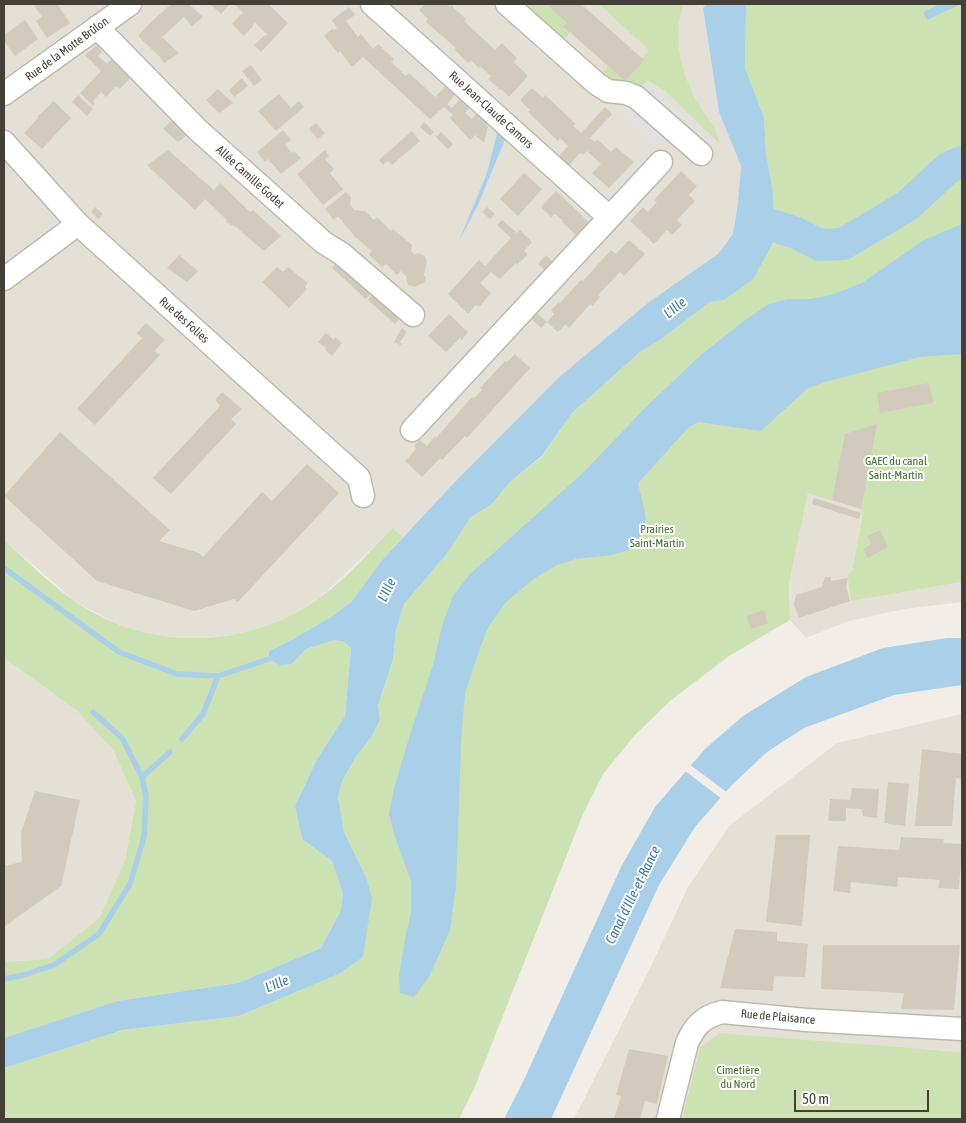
<!DOCTYPE html>
<html>
<head>
<meta charset="utf-8">
<style>
	body { margin:0 }
	#map { position:relative; width:966px; height:1123px; overflow:hidden; background:#f2eee7; font-family:"Asap Condensed",sans-serif }
	canvas { display:block }
	.frame { position:absolute; inset:0; border:5px solid #443f37; pointer-events:none }
	.scale { position:absolute; left:794px; top:1090px; width:135px; height:22px; box-sizing:border-box; border:2px solid #443f37; border-top:0; padding-left:6px; font-size:15px; line-height:18px; white-space:nowrap; color:#443f37; -webkit-text-stroke:4px #fff; paint-order:stroke }
</style>
</head>
<body>
<div id="map">
<canvas width="966" height="1123"></canvas>
<div class="frame"></div>
<div class="scale">50 m</div>
</div>
<script>
const g = document.querySelector('canvas').getContext('2d');
g.lineJoin = 'round';
function fill(path, color) {
  g.fillStyle = color;
  g.fill(path, 'evenodd');
}
function stroke(path, color, width, dash) {
  g.strokeStyle = color;
  g.lineWidth = width;
  g.lineCap = dash ? 'butt' : 'round';
  g.setLineDash(dash || []);
  g.stroke(path);
}
function drawText(font, color, halo, rows, align = 'center') {
  g.font = font + ' "Asap Condensed",sans-serif';
  g.lineWidth = 4;
  g.setLineDash([]);
  g.textBaseline = 'middle';
  g.strokeStyle = halo;
  g.fillStyle = color;
  for (const [text, x, y, turn = 0] of rows) {
    g.save();
    g.translate(x, y);
    g.rotate((+turn || 0) * Math.PI / 180);
    g.textAlign = isNaN(turn) ? turn : align;
    if (halo) g.strokeText(text, 0, 0);
    g.fillText(text, 0, 0);
    g.restore();
  }
}
fill(new Path2D(`
	M4 4H706L703 8 719 112 741 166 738 204 733 234 718 254 649 302 558 378 449 488 403 537 393 528 322 596 287 618 267 626 240 634 196 639 156 635 132 629 111 621 76 602 4 540Z
	M808 492 861 509 862 518 852 571 847 574 851 601 962 582V602L904 609 849 621 806 638 790 620 789 584Z
	M4 658 76 710 113 750 136 801 125 860 100 917 48 959 4 962Z
	M962 714V1052L924 1049 700 1048 682 1119H574L652 964 688 887 729 826 837 743Z`), '#e5e0d6');
fill(new Path2D(`
	M530 4H546L567 23 564 26 570 32 561 42 530 11Z
	M599 4H684C671 35 682 77 699 105 706 118 718 128 719 143L665 91 648 80 641 87H618L600 75 608 66 644 60 642 58 649 50Z
	M747 4H962V582L851 601 847 574 852 571 862 518 861 509 808 493 789 584 790 620 729 656 670 701 635 735 603 774 583 814 474 1089 459 1119H4V1068L123 1030 239 1016 339 974 363 957 366 877 344 832 338 797 342 782 355 758 372 736 380 720 378 707 393 660 396 630 404 604 446 555 471 517 491 505 511 481 542 457 572 413 640 352 660 340 710 302 724 300 779 232 793 234 794 229 774 214 773 192 766 153 764 117 745 68 746 6Z
	M393 528 403 537 383 559 351 602 331 617 295 638 269 651 270 659 279 665 292 664 306 649 335 640 344 642 351 648 345 716 317 759 295 806 302 839 332 861 343 894 341 910 321 948 238 983 117 1001 4 1038V962L48 959 100 917 125 860 136 801 113 750 76 710 4 658V540C27 561 50 584 76 602 149 652 250 650 322 596 348 577 370 550 393 528Z
	M719 1033 962 1052V1119H682L700 1048Z`), '#cde2b3');
fill(new Path2D(`
	M648 80 716 145 698 166 670 140 661 150 620 110Z`), '#e3e1de');
fill(new Path2D(`
	M706 4H747L746 6 745 68 764 117 766 153 773 192 774 213 796 233 794 234 779 232 753 279 724 300 710 302 660 340 640 352 572 413 542 456 511 481 491 505 471 517 446 555 404 604 396 630 393 660 378 706 380 720 372 736 355 758 342 782 338 797 344 832 366 877 372 898 363 957 339 974 239 1016 123 1030 4 1068V1038L117 1001 238 983 321 948 341 910 343 894 332 861 302 839 295 806 317 759 345 716 351 648 344 642 335 640 306 649 292 664 279 665 269 659V651L295 638 331 617 351 602 383 559 449 488 558 378 649 302 718 254 733 234 738 203 741 166 719 112 703 8Z
	M940 4H961L927 20 923 12Z
	M498 130 506 137 478 205 459 241 487 173Z
	M962 224V354L920 357 829 381 808 388 761 431 698 422 689 427 638 483 646 518 640 536 629 550 612 555 576 559 557 565 535 578 506 602 489 626 481 645 465 693 461 745 456 887 450 930 429 977 414 997 400 993 399 975 406 934 411 913V881L394 834 389 814 394 789 409 738 434 662 442 626 453 596 470 574 584 472 646 407 702 354 744 321 767 305 787 299H810L831 295 862 283 924 240Z
	M947 638H962V685L894 695 804 728 767 752 731 786 695 827 659 885 551 1119H504L523 1082 621 867 655 807 705 749 743 716 806 677 883 648Z`), '#a9cfe9');
fill(new Path2D(`
	M689 764 728 793 722 799 684 770Z`), '#f2eee7');
stroke(new Path2D(`
	M4 568 119 652 177 674 218 676 269 659
	M93 712 122 738 142 777
	M182 739 203 714 218 676
	M4 979 24 975 54 965 99 934 130 884 144 837 146 796 142 777 170 752`), '#a9cfe9', 5.5);
stroke(new Path2D(`
	M757 224 775 226 796 233 820 245 843 244 907 206 948 168 962 162`), '#a9cfe9', 32);
fill(new Path2D(`
	M33 4H57L70 23 47 38 36 21 42 17Z
	M171 4H189L203 17 192 26 184 17 162 37 179 53 164 63 159 56 138 36 149 24Z
	M210 4H230L221 14Z
	M234 4H268L288 23 261 52 254 45 264 36 268 35 254 22 253 26 244 36 232 24 241 14 244 13Z
	M425 4H447L450 7 451 5 466 19 464 21 495 50 502 43 517 58 514 62 528 76 509 97 501 89 500 90 488 79 491 76 480 66 479 68 471 60 468 63 455 50 456 48 426 22 428 19 419 10Z
	M546 4H581L644 60 625 81 563 26 567 23Z
	M349 7 355 15 346 21 358 37 361 34 373 49 378 44 394 59 391 62 406 76 409 73 435 97 446 86 455 95 447 104 452 108 460 99 470 107 465 113 472 119 478 112 489 122 486 125 488 126 484 143 475 135 470 140 450 118 453 115 444 107 430 119 363 57 352 67 340 51 338 53 324 36 332 29 334 30 337 28 332 20Z
	M25 20 38 39 15 56 4 41V35Z
	M97 45 102 52 98 56 107 64 115 55 134 74 120 89 116 86 106 97 101 92 93 101 95 104 93 106 80 93 101 71 85 55Z
	M251 65 262 80 254 86 242 71Z
	M242 78 248 86 234 97 229 90Z
	M532 88 543 98 545 95 576 124 573 126 581 133 605 107 612 114 590 138 595 142 597 139 611 152 616 147 634 162 609 188 592 173 601 164 587 151 583 155 580 153 567 168 556 159 568 146 560 138 558 141 528 112 530 110 520 100Z
	M218 89 233 103 219 113 206 100Z
	M279 94 291 108 299 101 304 107 276 131 258 111Z
	M78 95 93 109 87 116 72 102Z
	M54 101 71 118 42 149 24 133 38 118 37 117Z
	M175 117 190 133 178 142 163 129Z
	M424 122 434 132 430 136 420 127Z
	M316 123 325 133 318 139 309 129Z
	M283 130 291 140 285 145 292 153 294 151 301 158 281 174 268 159 265 162 257 152Z
	M412 131 420 141 392 165 388 161 383 165 379 160Z
	M441 132 453 144 448 149 436 137Z
	M168 150 214 190 220 183 250 212 253 210 281 236 264 251 237 228 226 222 227 220 205 199 195 210 147 165Z
	M325 150 329 156 325 159 334 169 330 173 343 189 323 205 297 174Z
	M681 171 697 186 689 195 695 201 677 220 682 225 672 235 667 230 654 244 630 221 643 207 648 212 657 202 654 200Z
	M524 173 542 189 518 216 500 199Z
	M556 191 591 224 578 237 562 222 563 221 555 214 551 217 541 207Z
	M346 192 351 197 350 204 354 210 365 211 374 220 377 217 391 231 393 229 412 245 411 251 415 255 418 253 425 256 427 261 424 275 426 278 425 282 415 287 408 285 406 276 401 271 397 275 386 264 382 267 369 255 372 251 355 237 338 216 334 220 325 209Z
	M95 207 103 214 98 219 91 212Z
	M487 207 495 214 490 219 482 212Z
	M502 220 517 233 520 230 532 242 524 251 528 254 517 265 516 263 500 279 491 272 480 283 491 293 479 307 476 305 468 314 448 294 479 260 485 266 511 238 497 225Z
	M629 240 645 254 624 276 620 272 598 295 600 297 592 306 590 304 569 328 566 324 558 332 547 322 554 314 551 310 559 302 560 303 581 280 583 281 611 250 616 254Z
	M179 255 198 271 187 282 167 268Z
	M546 255 556 265 548 273 538 264Z
	M340 259 374 290 366 299 332 268Z
	M277 267 283 272 288 267 308 283 305 287 307 289 289 308 262 282Z
	M375 291 402 316 395 324 368 300Z
	M536 312 547 322 541 328 530 318Z
	M449 314 468 332 462 340 460 338 446 352 428 336Z
	M146 323 165 340 154 351 160 355 95 425 77 409 142 338 137 333Z
	M402 328 407 332 400 342 402 344 400 345 394 342Z
	M326 333 334 340 335 337 342 343 332 356 325 350 326 348 318 342Z
	M515 354 530 368 467 438 465 436 442 460 440 458 422 477 405 461 416 449 414 446 420 440 427 446 435 436 436 438 472 397 474 398 482 390 480 388 505 361 507 362Z
	M929 383 933 403 880 413 877 393Z
	M222 392 242 409 231 419 236 424 171 494 153 478 220 406 215 400Z
	M877 424 861 509 832 500 845 434Z
	M60 432 170 530 159 541 199 553 203 557 262 492 272 501 307 464 339 493 238 602 234 599 194 611 97 581 4 496Z
	M814 498 861 513 859 519 812 504Z
	M880 530 888 547 868 558 863 549 871 544 867 536Z
	M825 577H831V581L848 578 846 587 850 601 799 618 794 605 796 595 822 587Z
	M764 610 768 623 751 629 746 616Z
	M922 749 962 754V779L956 778 952 826H915Z
	M888 782 909 784 905 826 884 823Z
	M852 788 879 789 877 818 863 816 862 809 846 808V821H828L830 799 850 800Z
	M35 791 80 800 61 886 4 927V866L22 862 21 833Z
	M776 835H810L802 926 766 922Z
	M901 837 944 839 943 843 962 844 959 889 938 888 940 880 898 877 897 887 851 882 850 893 833 891 838 846 899 850Z
	M735 929 777 932V941L808 944 805 977 774 976 773 991 720 988Z
	M823 945H960L954 1010 901 1009 904 993 821 989Z
	M629 1049 668 1056 657 1104 645 1101 640 1119H614L621 1096 616 1095Z`), '#d2cabd');
const minor = new Path2D(`
	M372 4 609 217
	M507 4 597 84 608 91 626 93 636 97 701 154
	M97 27 198 130 323 242 342 254 413 315
	M4 94 130 4
	M4 142 78 224 359 478 363 496
	M4 279 78 224
	M412 430 661 162
	M668 1119 687 1043C695 1025 703 1017 722 1012L806 1020 962 1029`);
stroke(minor, '#bfb9ad', 25);
stroke(minor, '#fff', 22);
drawText('12px', '#443f37', '#fff', [
	["Rue de la Motte Brûlon",67,49,-36],
	["Rue Jean-Claude Camors",491,110,42],
	["Allée Camille Godet",250,177,42],
	["Rue des Folies",184,320,42],
	["Rue de Plaisance",778,1017,5]
]);
drawText('12px', '#487030', '#fff', [
	["GAEC du canal",896,461],
	["Saint-Martin",896,475],
	["Prairies",657,529],
	["Saint-Martin",657,543],
	["Cimetière",738,1070],
	["du Nord",738,1084]
]);
drawText('italic 14px', '#3a79a5', '#fff', [
	["L'Ille",675,308,-39],
	["L'Ille",387,590,-64],
	["Canal d'Ille-et-Rance",633,895,-64],
	["L'Ille",277,984,-22]
]);
</script>
</body>
</html>
